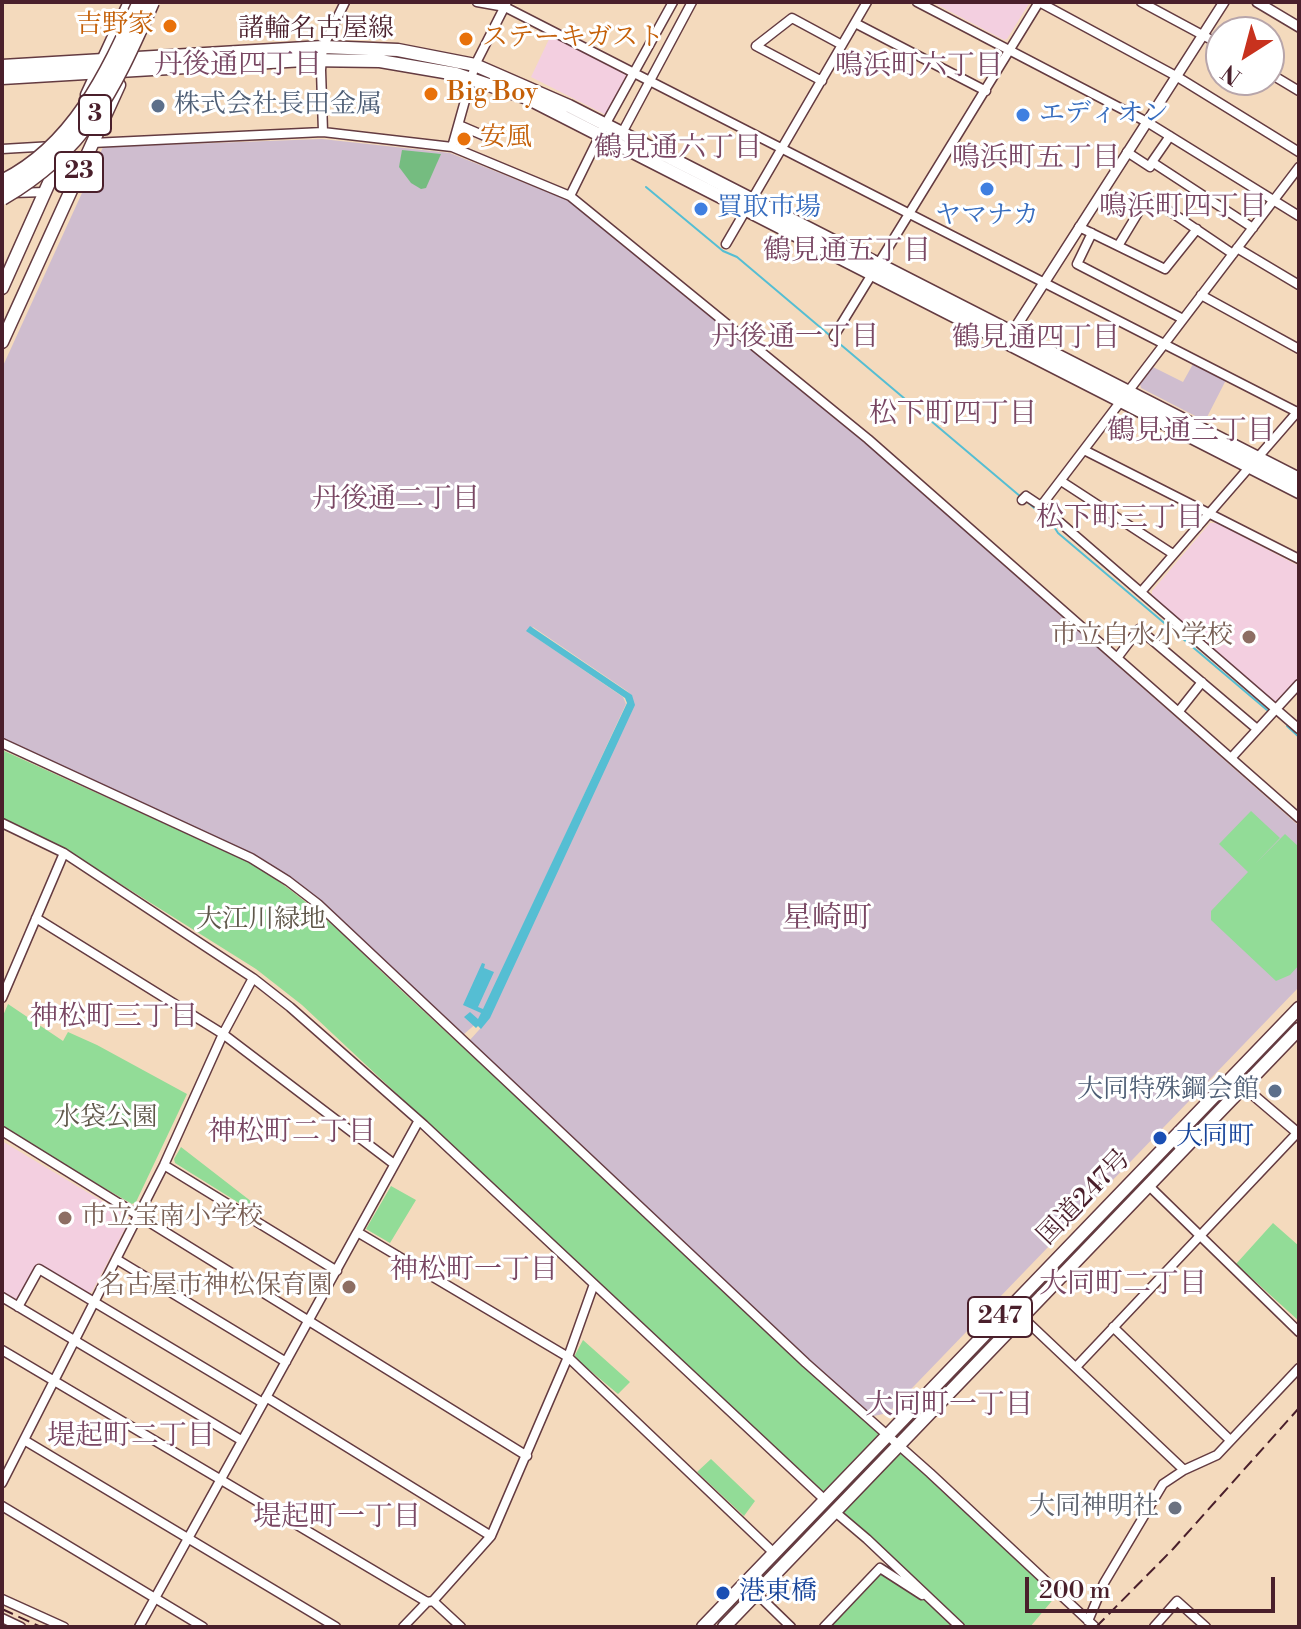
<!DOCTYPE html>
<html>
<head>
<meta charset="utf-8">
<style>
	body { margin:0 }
	#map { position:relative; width:1301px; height:1629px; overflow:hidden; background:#f4dabd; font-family:"Libre Bodoni",serif }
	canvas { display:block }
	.frame { position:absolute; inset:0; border:4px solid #4a1f2b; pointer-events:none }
	.north { position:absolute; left:1205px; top:16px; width:80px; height:80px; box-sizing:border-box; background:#fff; border:2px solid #b7a5aa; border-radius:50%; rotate:216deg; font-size:22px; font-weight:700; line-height:32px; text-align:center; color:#4a1f2b }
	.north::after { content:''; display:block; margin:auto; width:28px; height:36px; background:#c8321e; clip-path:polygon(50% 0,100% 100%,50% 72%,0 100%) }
	.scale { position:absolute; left:1025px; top:1577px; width:250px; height:36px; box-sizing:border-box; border:4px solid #4a1f2b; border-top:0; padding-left:10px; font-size:24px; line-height:28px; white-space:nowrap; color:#4a1f2b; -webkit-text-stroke:6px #fff; paint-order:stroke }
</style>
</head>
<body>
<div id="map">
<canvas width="1301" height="1629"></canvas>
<div class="frame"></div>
<div class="north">N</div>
<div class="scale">200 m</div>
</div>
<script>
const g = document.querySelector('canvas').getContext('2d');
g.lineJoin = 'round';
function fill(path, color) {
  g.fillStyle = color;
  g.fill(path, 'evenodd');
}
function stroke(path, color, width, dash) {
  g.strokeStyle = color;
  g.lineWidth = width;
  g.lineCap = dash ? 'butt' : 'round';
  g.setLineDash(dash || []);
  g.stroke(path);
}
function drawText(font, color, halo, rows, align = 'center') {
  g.font = font + ' "Libre Bodoni","Noto Serif JP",serif';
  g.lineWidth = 6;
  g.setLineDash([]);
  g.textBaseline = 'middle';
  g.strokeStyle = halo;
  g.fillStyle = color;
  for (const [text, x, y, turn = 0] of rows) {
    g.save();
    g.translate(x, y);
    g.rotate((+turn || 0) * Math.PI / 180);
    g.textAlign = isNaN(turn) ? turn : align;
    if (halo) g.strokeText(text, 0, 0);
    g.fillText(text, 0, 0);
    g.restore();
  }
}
fill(new Path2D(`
	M932 2H1030L1007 39 1004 40Z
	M551 35 629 76 606 115 531 77Z
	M1210 523H1217L1299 566V678L1274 703 1152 597V591Z
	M2 1141 127 1216 129 1221 92 1292 88 1293 38 1263 16 1300 2 1293Z`), '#f3cfe0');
fill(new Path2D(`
	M322 139 450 153 572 202 871 448 1299 826V987L888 1413 869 1417 469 1041 487 1021 631 695 627 691 533 627 528 632 623 697 626 704 479 1021 463 1035 321 901 291 877 253 854 2 739V368L103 147Z
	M1193 364 1226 380 1205 421 1141 388 1140 384 1153 367 1183 382Z`), '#cfbdcf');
fill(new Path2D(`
	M2 750 249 862C311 899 352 944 404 993L1056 1596 1030 1627H966L302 1005 256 969 68 851 2 820Z
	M1251 811 1280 838 1255 864 1285 834 1299 847V965L1290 975 1276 981 1211 920V911L1248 872 1219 844Z
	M8 1004 63 1041 68 1032 97 1045 187 1094 136 1202 132 1204 2 1129V1018Z
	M181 1147 252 1202 247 1208 175 1163 174 1159Z
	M391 1186 416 1200 390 1243 366 1229Z
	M1273 1223 1299 1246V1321L1236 1264Z
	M583 1340 630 1382 618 1394 574 1357Z
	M711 1459 755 1501 744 1516 697 1472Z
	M882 1573 919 1598 926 1600 954 1627H830Z`), '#92dc97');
fill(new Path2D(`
	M402 150 441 154 426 188 421 189 411 183 399 167Z`), '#75bc80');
fill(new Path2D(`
	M530 626 632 695 635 705 490 1018 481 1029 478 1026 476 1028 464 1017 470 1012 478 1019 481 1013 463 1005 482 963 485 964 484 968 494 972 478 1007 483 1009 627 703 625 698 526 631Z`), '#55bed3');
stroke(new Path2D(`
	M646 187 723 251 737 257 1021 497
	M1026 501 1051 522 1058 533 1267 710
	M1287 726 1299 737`), '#55bed3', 2);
const minor = new Path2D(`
	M477 2 505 7 1299 413
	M917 2 1147 122 1299 216
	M1039 2 1176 76 1299 152
	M1141 2 1221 45
	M855 23 986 91
	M1269 73 1299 91
	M822 81 756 46 792 18 842 45
	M459 125 494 140
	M323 132 321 70 323 47 345 2
	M622 133 692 2
	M92 143 323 132 452 147 570 196 868 439 1299 818
	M452 147 475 65 507 2
	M2 149 53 146
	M1127 152 1150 167 1152 162 1253 228
	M1152 162 1170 136
	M13 193 45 192
	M570 196 605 125 673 2
	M1079 227 1118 246 1144 203 1156 202 1233 254
	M1092 233 1077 264 1183 319
	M726 244 867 2
	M1118 246 1165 269 1197 229
	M1237 248 1299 285
	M1201 295 1299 349
	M834 336 1039 2
	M1084 450 1299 559
	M1061 481 1173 554
	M1022 500 1026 496 1041 506 1299 729
	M1041 506 1299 167
	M1141 592 1298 411
	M1117 658 1139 629 1257 729
	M1179 711 1202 682
	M2 743 251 858 288 881 318 904 806 1363 930 1473 1095 1627
	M1232 757 1299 684
	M2 823 64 853 253 978 290 1007 424 1125 825 1500
	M36 918 223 1034 394 1164
	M2 998 64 853
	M2 1131 527 1456
	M164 1165 337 1271
	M1148 1185 1299 1332
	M359 1233 568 1357 774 1553
	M116 1259 286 1362
	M2 1297 241 1440
	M18 1307 39 1269 263 1403 418 1122
	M1019 1314 1184 1470
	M1113 1327 1230 1440
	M2 1350 427 1602
	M1076 1367 1299 1131
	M266 1397 491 1536
	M24 1440 336 1627
	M2 1483 164 1165 223 1034 253 978
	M2 1506 203 1627
	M834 1511 867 1539 960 1627
	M756 1593 791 1627
	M2 1599 64 1627
	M433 1601 461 1627
	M2 1618 21 1627
	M1088 1621 1104 1583 1163 1484 1184 1470 1217 1455 1299 1368
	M139 1627 263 1403
	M403 1627 427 1602 433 1601 491 1536 568 1357 594 1284
	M824 1627 880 1568 922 1595
	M1154 1627 1177 1601 1206 1627`);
const tertiary = new Path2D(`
	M1257 2 1299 27
	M1010 336 1224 2
	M1232 1077 1299 1134`);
const primary = new Path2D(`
	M2 66 323 47 398 50 475 65 569 106 1299 479
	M2 78 304 60 380 61 456 74 527 98 1299 492`);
const trunk = new Path2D(`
	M87 95 130 2
	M2 288 61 156
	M2 342 119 85
	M703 1627 1299 1008
	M724 1627 1299 1029`);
stroke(minor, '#643b41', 11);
stroke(tertiary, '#643b41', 12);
stroke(primary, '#643b41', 15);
stroke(trunk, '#643b41', 15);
stroke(minor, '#fff', 8);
stroke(tertiary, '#fff', 9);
stroke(primary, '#fff', 12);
stroke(trunk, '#fff', 12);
stroke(new Path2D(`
	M2 1609 41 1627
	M1096 1627 1173 1549 1299 1408`), '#4a1f2b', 2, [12, 6]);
const motorwayBridge = new Path2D(`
	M2 182C75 146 108 72 140 2
	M2 198C88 148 113 89 152 2`);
stroke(motorwayBridge, '#643b41', 17, []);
stroke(motorwayBridge, '#fff', 14);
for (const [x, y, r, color] of [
	[170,26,8,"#e8710a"],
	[466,39,8,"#e8710a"],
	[431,94,8,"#e8710a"],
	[158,106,8,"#5c6f8a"],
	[1023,115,8,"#3f7fe0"],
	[464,139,8,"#e8710a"],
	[987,189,8,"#3f7fe0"],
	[701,209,8,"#3f7fe0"],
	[1249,637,8,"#8d6e63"],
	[1275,1091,8,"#5c6f8a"],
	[1160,1138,8,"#1a4fb4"],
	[65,1218,8,"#8d6e63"],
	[349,1287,8,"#8d6e63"],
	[1175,1508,8,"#6b7280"],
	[723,1593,8,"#1a4fb4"]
]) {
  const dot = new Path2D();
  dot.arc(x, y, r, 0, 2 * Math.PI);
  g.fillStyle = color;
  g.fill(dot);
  stroke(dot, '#fff', 3);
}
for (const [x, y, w] of [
	[95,115,32],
	[79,172,48],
	[1000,1317,64]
]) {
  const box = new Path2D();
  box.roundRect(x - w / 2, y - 20, w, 40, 6);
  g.fillStyle = '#fff';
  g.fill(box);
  stroke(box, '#4a1f2b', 2);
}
drawText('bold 24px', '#4a1f2b', null, [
	["3",95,115],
	["23",79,172],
	["247",1000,1317]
]);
drawText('26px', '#c56008', '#fff', [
	["吉野家",154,26,"right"],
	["ステーキガスト",482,39],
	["Big Boy",447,94],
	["安風",480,139]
], 'left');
drawText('26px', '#4a1f2b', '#fff', [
	["諸輪名古屋線",316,30],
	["国道247号",1085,1198,-46]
]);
drawText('26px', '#4e5e75', '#fff', [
	["株式会社長田金属",174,106],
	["大同特殊鋼会館",1259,1091,"right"]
], 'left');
drawText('26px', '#366cbe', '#fff', [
	["エディオン",1039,115],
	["買取市場",717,209],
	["ヤマナカ",987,217,"center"]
], 'left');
drawText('26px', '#785e54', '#fff', [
	["市立白水小学校",1233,637],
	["市立宝南小学校",81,1218,"left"],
	["名古屋市神松保育園",333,1287]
], 'right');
drawText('26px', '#60584b', '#fff', [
	["大江川緑地",261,921],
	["水袋公園",106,1119]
]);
drawText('26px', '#164399', '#fff', [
	["大同町",1176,1138],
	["港東橋",739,1593]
], 'left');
drawText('26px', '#5b616d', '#fff', [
	["大同神明社",1159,1508]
], 'right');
drawText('28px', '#794763', '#fff', [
	["丹後通四丁目",238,66],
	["鳴浜町六丁目",919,67],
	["鶴見通六丁目",678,149],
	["鳴浜町五丁目",1036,159],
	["鳴浜町四丁目",1183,208],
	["鶴見通五丁目",847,252],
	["丹後通一丁目",795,338],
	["鶴見通四丁目",1036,339],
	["松下町四丁目",953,415],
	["鶴見通三丁目",1191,432],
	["丹後通二丁目",396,500],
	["松下町三丁目",1120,519],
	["神松町三丁目",114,1018],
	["神松町二丁目",292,1133],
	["神松町一丁目",474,1271],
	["大同町二丁目",1123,1285],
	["大同町一丁目",949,1406],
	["堤起町二丁目",131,1437],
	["堤起町一丁目",337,1518]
]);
drawText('30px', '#794763', '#fff', [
	["星崎町",827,920]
]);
</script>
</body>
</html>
